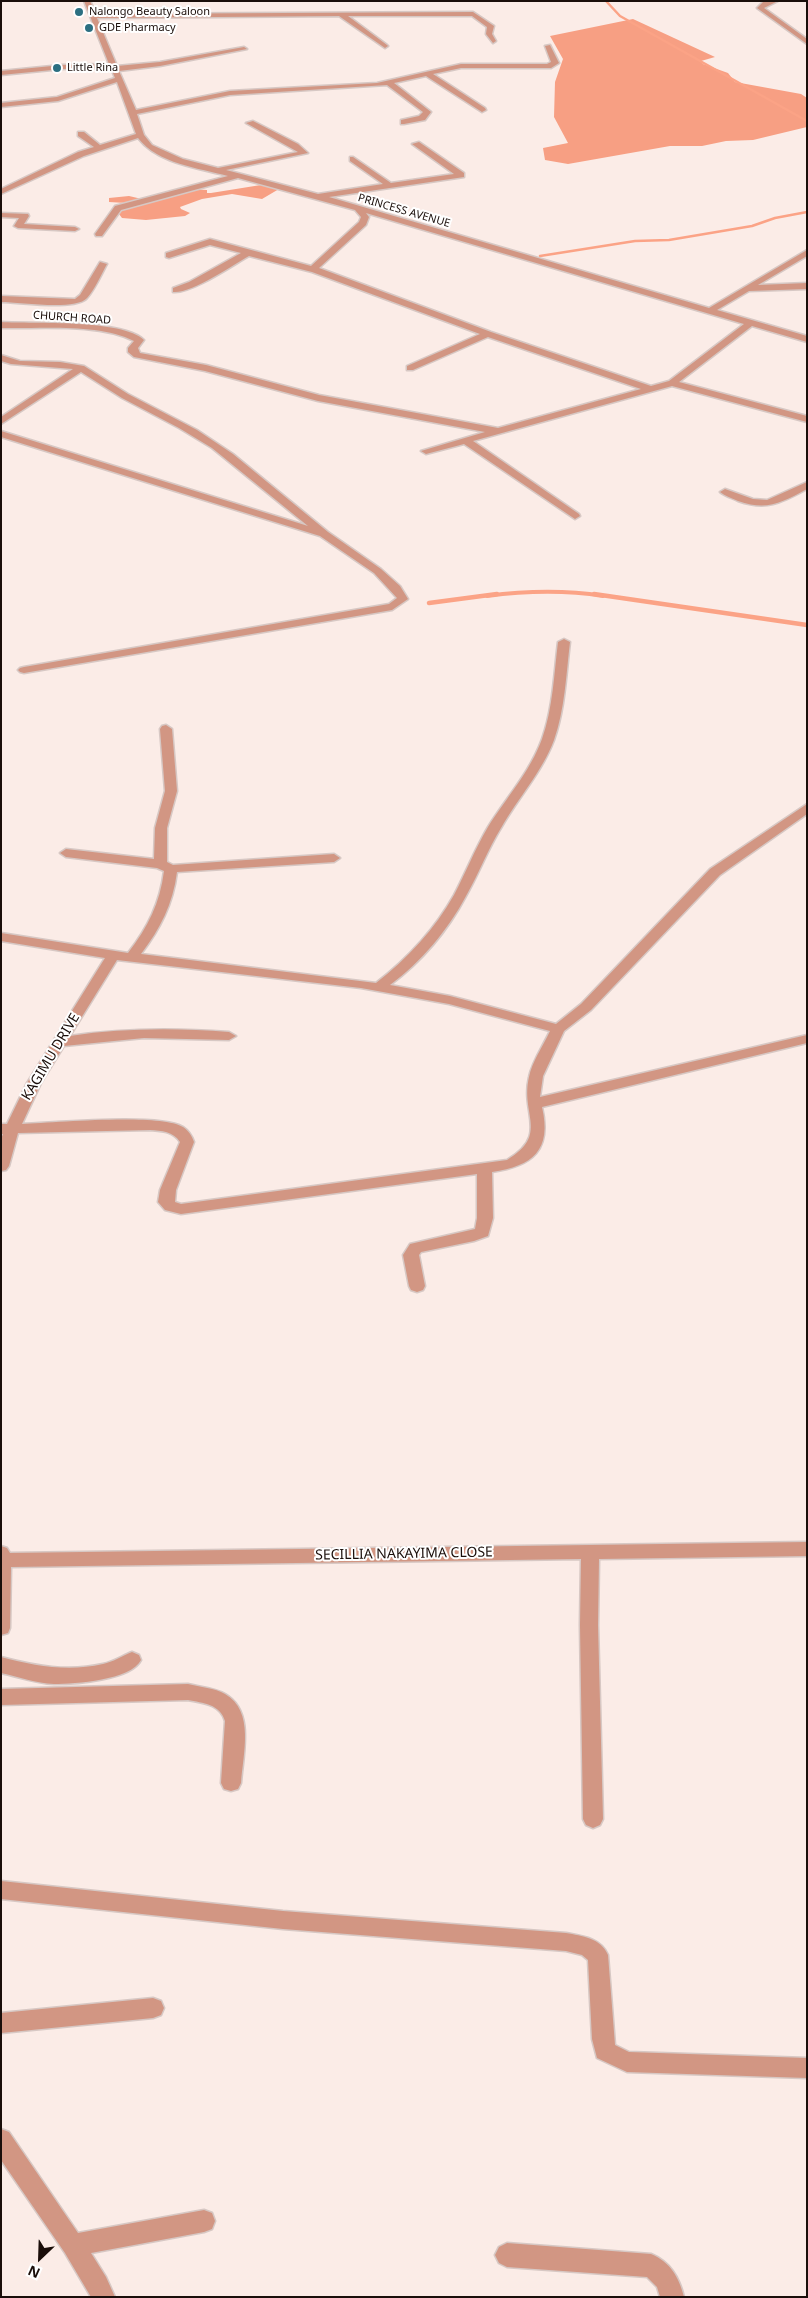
<!DOCTYPE html>
<html>
<head>
<meta charset="utf-8">
<style>
	body { margin:0 }
	#map { position:relative; width:808px; height:2298px; overflow:hidden; background:#fbece7; font-family:"Noto Sans",sans-serif }
	canvas { display:block }
	.frame { position:absolute; inset:0; border:2px solid #1a0e0a; pointer-events:none }
	.north { position:absolute; left:15px; top:2233px; width:50px; height:50px; -webkit-text-stroke:4px #fff; paint-order:stroke; rotate:204deg; font-size:14px; font-weight:700; line-height:20px; text-align:center; color:#1a0e0a }
	.north::after { content:''; display:block; margin:auto; width:18px; height:22px; background:#1a0e0a; clip-path:polygon(50% 0,100% 100%,50% 72%,0 100%) }
</style>
</head>
<body>
<div id="map">
<canvas width="808" height="2298"></canvas>
<div class="frame"></div>
<div class="north">N</div>
</div>
<script>
const g = document.querySelector('canvas').getContext('2d');
g.lineJoin = 'round';
function fill(path, color) {
  g.fillStyle = color;
  g.fill(path, 'evenodd');
}
function stroke(path, color, width, dash) {
  g.strokeStyle = color;
  g.lineWidth = width;
  g.lineCap = dash ? 'butt' : 'round';
  g.setLineDash(dash || []);
  g.stroke(path);
}
function drawText(font, color, halo, rows, align = 'center') {
  g.font = font + ' "Noto Sans",sans-serif';
  g.lineWidth = 4;
  g.setLineDash([]);
  g.textBaseline = 'middle';
  g.strokeStyle = halo;
  g.fillStyle = color;
  for (const [text, x, y, turn = 0] of rows) {
    g.save();
    g.translate(x, y);
    g.rotate((+turn || 0) * Math.PI / 180);
    g.textAlign = isNaN(turn) ? turn : align;
    if (halo) g.strokeText(text, 0, 0);
    g.fillText(text, 0, 0);
    g.restore();
  }
}
fill(new Path2D(`
	M633 19 715 57 701 61 703 64 728 73 735 82 801 94 807 98V127L753 140 726 141 702 146H670L568 164 545 160 543 148 568 143 554 117 555 82 563 59 550 36Z
	M267 184 279 189 262 199 232 194 202 199 180 207 181 209 190 213 185 216 146 220 122 218 119 214 126 203 109 202V198L129 196 146 200 189 189 207 190V193H211Z`), '#f79f83');
stroke(new Path2D(`
	M606 1 620 16 807 121
	M540 256 635 241 669 240 752 226 775 218 807 212`), '#fba386', 2.5);
stroke(new Path2D(`
	M487 596C525 591 565 590 603 596`), '#fba386', 4);
stroke(new Path2D(`
	M594 594 807 625
	M429 603 497 594`), '#fba386', 4.5);
const street = new Path2D(`
	M84 1H90L96 14 473 12 494 26 492 34 496 41 493 43 486 34 487 27 472 16H348L387 45 388 46 385 48 339 16 97 18 117 66 160 62 244 47 247 49 160 66 119 71 136 110 230 91 377 83 461 64H547L551 62 545 46 550 45 559 63 551 68H461L433 74 485 108 486 110 482 112 426 76 394 83 431 112 425 120 404 124H401V120L419 116 423 112 387 85 230 95 137 114 144 135 152 145 183 159 218 168 298 152 246 123 253 121 298 144 308 153 226 170 318 194 383 184 350 161V157H353L391 183 454 174 412 144 419 142 464 173V177L329 197 709 308 807 250V256L758 285 807 283V289L749 291 717 310 807 336V342L752 326 679 382 807 416V422L672 386 473 441 579 514 580 516 575 519 464 444 426 454 421 451 485 432 318 401 205 371 134 357 128 352V348L134 341C98 323 41 329 1 328V322C33 324 122 319 144 340L138 348 140 353 206 365 319 395 498 428 641 389 488 337 413 370H407V366L480 334 312 272 249 256C233 265 191 294 173 292V288L189 282 241 253 210 245 169 258 166 257V253L210 239 311 266 359 222 361 217 355 210 238 178 121 210 102 236H96L95 234 115 206 228 176C199 168 158 164 138 138L84 156 1 194V189L78 152 94 147 78 136V132H84L100 145 136 134 117 82 58 101 1 107V103L57 97 115 78 111 68 62 69 1 75V71L62 65 109 64ZM366 213 744 324 669 381 651 386 491 332 319 268 366 225 369 217Z
	M778 1 764 8 807 39V44L757 8 763 2Z
	M1 213 28 214 29 216 24 224 75 227 79 229 75 231 18 228 14 226 19 218 1 217Z
	M100 262 107 264C101 275 95 289 87 298 76 311 19 302 1 302V296L75 299 80 295Z
	M1 355 20 361 60 362 84 366 128 394 197 430 233 454 328 532 381 569 400 586 408 599 392 610 24 673 20 672 18 670 20 668 24 667 389 604 397 598 374 573 320 536 1 437V431L308 526 212 448 179 428 122 398 81 372 1 424V417L73 369 11 364 1 361Z
	M807 482V489C781 503 767 511 738 501 732 498 725 496 720 492L725 489 753 499 767 500Z
	M564 639 570 642C566 675 565 709 554 740 542 772 518 798 501 828 488 849 479 873 466 896 448 930 421 962 390 985L450 996 556 1024 581 1004 710 869 807 804V814L720 875 591 1010 564 1031 543 1076 540 1097 807 1035V1043L542 1107C552 1150 533 1166 492 1172L493 1218 488 1236 474 1241 421 1252 419 1255 425 1286 423 1290 417 1292 411 1290 409 1286 403 1255 410 1244 475 1229 477 1218V1174L181 1214 165 1210 158 1202 160 1190 180 1142C173 1131 162 1131 150 1130L18 1133 9 1166 6 1170 1 1171V1139L3 1134H1V1124H7L27 1083 105 958 1 941V933L128 953C148 927 160 903 164 871L157 868 66 857 60 853 66 849 154 859 155 828 165 791 160 729 162 726 166 725 172 729 177 791 167 828V862L173 865 334 854 340 858 334 862 177 872C173 904 160 929 141 954L376 983C407 959 435 929 454 895 466 872 475 849 488 827 506 798 530 772 542 739 553 708 554 674 558 642ZM117 960 361 988 449 1004 550 1031C543 1046 532 1062 529 1077 520 1115 550 1134 507 1160L181 1204 175 1202 176 1190 194 1142C192 1136 189 1131 183 1127 158 1113 55 1123 22 1124L41 1083 64 1046 144 1038 229 1040 236 1036 229 1032C176 1028 123 1028 70 1036Z
	M807 1542V1556L599 1559 598 1625 603 1819 600 1825 593 1828 586 1825 583 1819 580 1625 581 1559 11 1567 10 1628 8 1633 1 1635V1546L7 1548 10 1553Z
	M132 1652 139 1655 141 1660C131 1680 75 1684 54 1684 36 1683 19 1677 1 1673V1657C35 1666 68 1672 103 1664 113 1662 122 1656 132 1652Z
	M188 1684C200 1687 215 1688 225 1694 255 1711 243 1754 241 1783L238 1789 231 1791 224 1789 221 1783 225 1721C220 1704 203 1703 188 1700L1 1705V1689Z
	M1 1881 283 1911 566 1933C582 1936 601 1938 608 1955L615 2045 629 2052 807 2058V2078L627 2072 597 2058 592 2039 588 1960 582 1955 566 1951 283 1929 1 1899Z
	M153 1998 161 2001 164 2008 161 2015 153 2018 1 2033V2013Z
	M1 2129 9 2132 78 2233 204 2210 212 2213 215 2221 212 2229 204 2232 91 2253 106 2277 115 2297H91L65 2253 1 2160Z
	M507 2243 651 2254C670 2262 679 2277 684 2297H660L657 2287 647 2277 507 2267 499 2263 495 2255 499 2247Z`);
stroke(street, '#d7c8c4', 3);
fill(street, '#d29683');
for (const [x, y, r, color] of [
	[79,12,5,"#2c6f81"],
	[89,28,5,"#2c6f81"],
	[57,68,5,"#2c6f81"]
]) {
  const dot = new Path2D();
  dot.arc(x, y, r, 0, 2 * Math.PI);
  g.fillStyle = color;
  g.fill(dot);
  stroke(dot, '#fff', 2);
}
drawText('11px', '#1a0e0a', '#fff', [
	["Nalongo Beauty Saloon",89,12],
	["GDE Pharmacy",99,28],
	["Little Rina",67,68]
], 'left');
drawText('11px', '#1a0e0a', '#fff', [
	["PRINCESS AVENUE",404,211,16],
	["CHURCH ROAD",72,318,4]
]);
drawText('14px', '#1a0e0a', '#fff', [
	["KAGIMU DRIVE",51,1057,-59],
	["SECILLIA NAKAYIMA CLOSE",404,1554,-1]
]);
</script>
</body>
</html>
